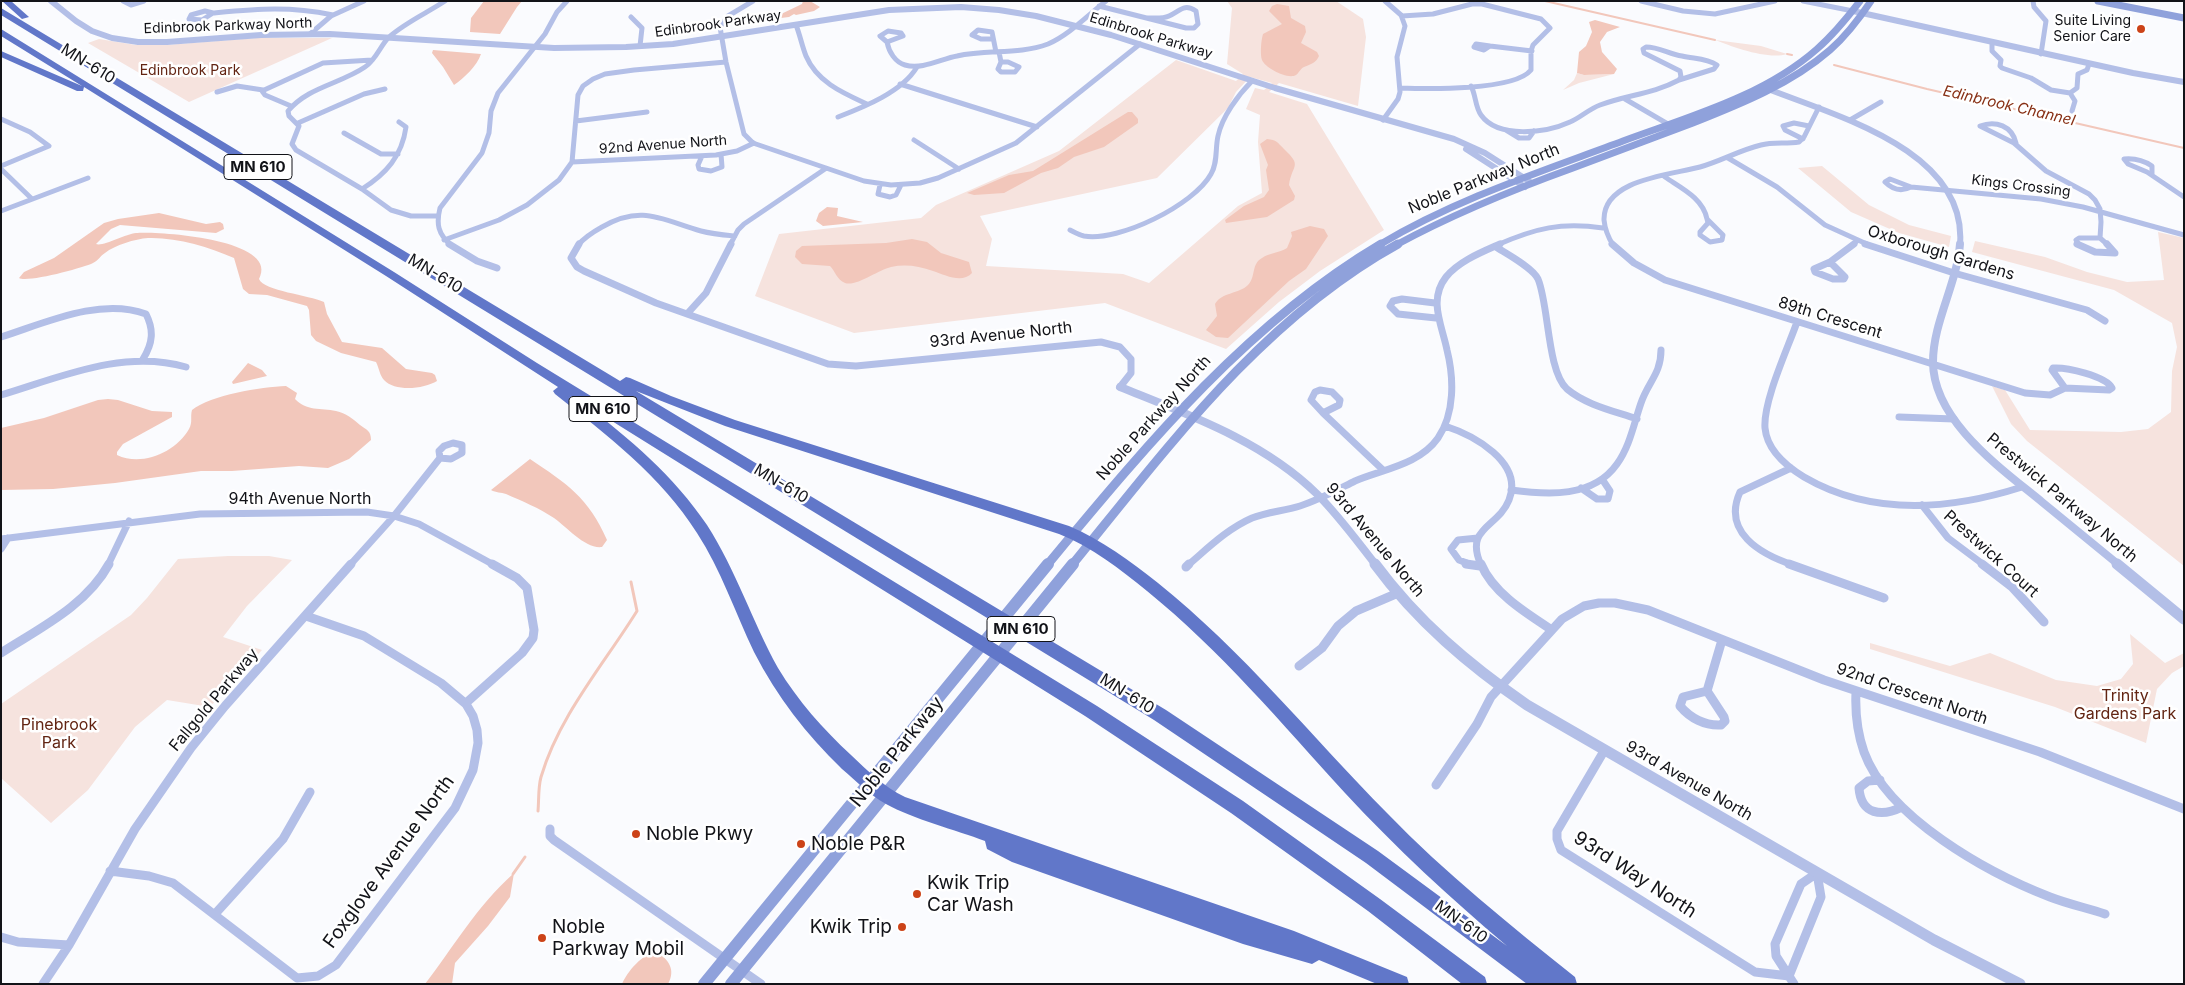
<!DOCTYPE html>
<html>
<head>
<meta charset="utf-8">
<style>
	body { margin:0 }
	#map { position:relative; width:2185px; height:985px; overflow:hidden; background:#fafbfe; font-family:Inter,sans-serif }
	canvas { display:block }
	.frame { position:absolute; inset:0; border:2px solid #121318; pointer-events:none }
</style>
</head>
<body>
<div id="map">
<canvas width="2185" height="985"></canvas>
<div class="frame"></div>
</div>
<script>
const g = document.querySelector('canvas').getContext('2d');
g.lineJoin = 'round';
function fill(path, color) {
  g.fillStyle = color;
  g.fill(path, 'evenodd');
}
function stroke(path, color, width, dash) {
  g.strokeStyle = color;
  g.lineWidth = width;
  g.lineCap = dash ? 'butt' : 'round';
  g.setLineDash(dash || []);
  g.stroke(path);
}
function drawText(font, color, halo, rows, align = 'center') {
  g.font = font + ' Inter,sans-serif';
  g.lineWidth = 5;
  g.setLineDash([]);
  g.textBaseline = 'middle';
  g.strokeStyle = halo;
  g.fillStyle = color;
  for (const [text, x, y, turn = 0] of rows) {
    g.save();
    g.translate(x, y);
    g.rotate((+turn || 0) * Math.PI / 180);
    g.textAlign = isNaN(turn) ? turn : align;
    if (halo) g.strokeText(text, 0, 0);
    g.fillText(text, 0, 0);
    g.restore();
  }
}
fill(new Path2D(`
	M1227 1H1336L1363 19 1366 37 1358 106 1279 83 1269 92 1307 104 1384 230 1320 271 1279 302 1226 349 1105 303 854 333 755 296 779 234 921 218 936 205 1059 151 1176 60 1236 81 1243 74 1227 64 1232 8ZM1250 77 1272 83 1264 90 1255 88 1246 109 1260 115 1258 142 1262 193 1238 206 1149 283 1123 274 986 266 992 239 980 216 1157 178 1228 108 1236 92Z
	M256 38H332L189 102 88 43 99 39 136 45H166Z
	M1715 40 1761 46 1787 54C1768 60 1733 47 1715 40Z
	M1577 73 1584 75 1614 74 1579 83 1563 90 1574 80Z
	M1822 166 1869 205 1909 225 1951 236 1949 247 1899 233 1851 212 1798 168Z
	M2158 232 2184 238V566L2027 441 2011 424 1992 386 2005 390 2030 430 2121 432 2148 429 2171 412 2172 371 2177 347 2172 323 2114 290 1972 252 1975 241 2045 257 2087 272 2127 282 2164 280Z
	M228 556H269L292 560 247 606 223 637 262 650 210 707 167 700 135 727 88 790 51 823 1 778V704L131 615 147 598 178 559Z
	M2130 634 2165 663 2184 653V666L2172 673 2157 689 2146 743 2055 707 1870 649V643L1950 666 1990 653 2056 680 2097 686 2121 679 2133 664Z`), '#f6e3de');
fill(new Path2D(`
	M484 1H522L517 7 500 34 470 32 471 18Z
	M803 1H810L820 7 814 11 796 15 794 14 789 17 781 18 779 15 802 4Z
	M1277 4 1289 6 1291 18 1305 26 1306 32 1301 43 1317 52 1319 56C1316 63 1311 64 1304 67 1300 69 1299 73 1296 75 1288 80 1265 68 1262 60 1260 55 1261 40 1263 34L1282 24 1269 11 1272 6Z
	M1595 20 1620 27 1607 32 1600 42 1602 52 1617 69 1614 74 1584 75 1577 73 1579 52 1586 46 1592 32 1589 22Z
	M433 50 481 54C477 66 464 78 454 85L443 67 432 53Z
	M1128 112H1132L1138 119V123L1104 147 1074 157 1058 168 1041 173 1004 193 974 195 967 193 1009 175 1033 171Z
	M1267 139C1277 140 1277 142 1284 149 1303 167 1292 164 1289 185L1295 196 1294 200 1267 217 1226 223 1225 220 1244 206 1264 197 1269 190 1266 170 1268 165 1260 144Z
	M827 207 838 208 837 216 863 222 823 226 816 221 819 213Z
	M159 213 206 224 220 222 223 224 224 229 216 233 120 225 111 229 96 244C103 247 125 234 136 233 157 231 281 239 259 279 264 291 309 295 324 302L327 314 342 342 382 348 406 369 432 373 435 375 437 381C424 389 395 392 384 380 380 376 379 368 376 362L341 353 316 341 311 335 309 310 307 306 267 295 249 294 243 289 234 258C209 247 176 237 148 238 135 239 115 245 105 253 100 256 98 261 93 263 83 268 27 283 19 278L24 272 54 258 104 223 118 219Z
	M1310 226 1324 229 1328 236 1306 269 1289 281 1228 338 1216 337 1206 330 1217 316 1215 304C1222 292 1239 294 1248 285 1256 277 1251 264 1262 258 1269 253 1279 253 1287 248L1292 236 1291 232Z
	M912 239 927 242 941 253 969 262 972 273C962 284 945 275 933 271 919 266 905 264 891 267 878 270 856 287 845 283 837 280 835 271 830 266L802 264 795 257 796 251 802 246 886 243Z
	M248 363 262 370 267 376 233 384 232 382Z
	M286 386 297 393 295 399C306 411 321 408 336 411 346 413 353 419 360 425 367 430 371 431 371 440L349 459 328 468 299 466 232 471H201L115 483 53 489 1 490V428L44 418 98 400 108 399 118 400 152 411 172 412V417L123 444 117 452V455C142 467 176 452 189 429 193 422 190 417 192 410 211 395 261 387 286 386Z
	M530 459C566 483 589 498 607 540L602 547C585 549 567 527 554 518 539 508 522 501 506 494 501 492 496 493 491 490Z
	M514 873 510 897 488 926 455 963 452 984H425C455 945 476 907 514 873Z
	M656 952C669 959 676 970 668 984H622C627 972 643 953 656 952Z`), '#f2c7bb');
stroke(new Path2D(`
	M1545 1 1715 40
	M1787 54 1792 55
	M1834 65 1927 89 2184 148`), '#f2c7bb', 2);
stroke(new Path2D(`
	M538 811C539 800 538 788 541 777 559 716 604 664 637 611L631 582
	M513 874 525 857`), '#f2c7bb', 3);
stroke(new Path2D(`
	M123 1 131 5 144 1
	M753 1 728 16 720 27 726 62 744 134 753 143 864 181 891 185 920 183 938 178 1016 143 1140 44
	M1641 1 1683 11 1715 14 1775 1
	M1803 1 1853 11
	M2033 1 2034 7 2046 21 2041 54
	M1099 6 1186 28H1194L1198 24 1196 11C1184 3 1180 11 1169 16 1163 19 1155 18 1148 18
	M205 11 213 13 202 20 189 19 191 15Z
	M213 13C258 9 288 6 333 15
	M631 17 642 28 640 46
	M796 25C800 35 802 46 806 56 817 82 843 93 867 104
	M888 31 901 33 903 36 887 42 880 36Z
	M310 34 331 16 364 1
	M993 39H981L972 35 978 30 992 32 996 52
	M887 42C889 52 895 62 905 65 922 70 941 59 957 56 987 49 1018 55 1048 44 1069 35 1088 15 1106 1
	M1992 43V51L2001 60 2000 66 2002 68 2031 78 2051 90 2070 93
	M1476 44 1490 46 1484 50 1474 47Z
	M1490 46 1532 51
	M1646 47C1659 47 1669 54 1682 56 1694 59 1706 58 1717 65L1714 69 1679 80 1681 77 1680 71 1644 53 1643 49Z
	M999 52 1001 62
	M1001 62H1008L1019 67 1015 72H1001L998 69Z
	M900 84 1037 127
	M1471 86C1476 95 1475 107 1481 115 1498 139 1546 133 1570 122 1580 118 1589 109 1600 105 1626 95 1653 94 1679 80
	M1400 88C1427 89 1514 91 1531 70V51L1533 45 1550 28 1541 19 1482 4H1472L1433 14 1402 16
	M217 92 237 86 263 90
	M1625 99 1673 127
	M291 106 265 95 262 91 323 63 372 60
	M2072 111 2075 101 2070 93 2077 88 2078 74 2087 70 2089 64
	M838 117C864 107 902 92 917 67
	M1 119 30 132 49 146 1 166
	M1383 120 1398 99 1400 92 1397 57 1405 26 1401 15 1385 1
	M1850 120 1881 102
	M576 121 647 112
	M298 123 364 94 385 89
	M1506 130 1519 138H1529L1534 131
	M344 133 381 154H398
	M1803 139 1785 130 1783 126 1794 123 1809 126
	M914 140 959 169
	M2016 143C2012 126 1996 120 1980 126L2014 143 2046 171 2089 194 2095 200 2100 209 2101 222 2100 238
	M702 156 698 165 699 169 711 171 722 167 721 154
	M1728 158 1777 187 1825 225 1869 245
	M572 162 716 155 737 151 754 143
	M1 169 31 198
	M2152 175V166C2143 160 2134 158 2124 159L2128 164 2147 172 2184 197
	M1665 177C1681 188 1703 198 1707 219
	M1890 179 1911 187C1901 192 1893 190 1885 182Z
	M880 185 878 194 890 197 896 195 901 185
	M1911 187 2041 199 2083 207 2184 235
	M362 189C386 174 402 156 406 127L399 122
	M1 211 88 178
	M437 216H411L391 210 362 189 296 150 292 144 299 126 289 116 288 111C308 87 340 84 365 67 376 60 380 46 389 37 406 22 427 13 445 1
	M1707 219 1723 235 1722 240 1710 242 1700 235V232L1708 223Z
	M1070 230C1074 232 1079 235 1084 236 1119 242 1194 205 1211 174 1218 162 1215 149 1218 136 1222 117 1238 95 1252 81
	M444 240 499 220 527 205 559 180 572 162 578 95 583 86 593 79 605 74 634 70 726 62
	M451 245C438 234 436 224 440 208L482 153 489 133 491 111 498 93 545 34 557 12 567 1
	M578 245C585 237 593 232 602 227 642 204 662 220 701 231 712 234 724 235 735 236
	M730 245 738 230 744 224 825 169
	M1497 245C1536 228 1561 222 1603 228
	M1613 245C1608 237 1605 230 1604 220 1603 179 1671 175 1700 167 1721 161 1740 150 1761 145 1773 142 1786 144 1799 142L1804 137 1819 107
	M1852 245 1857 241
	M2079 245 2076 240 2079 238H2100L2108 245`), '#b3bfe7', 5);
stroke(new Path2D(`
	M449 244 477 261 497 268
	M579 244 571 258 577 267 584 271 656 303 828 364 856 366 1101 342 1120 347 1131 359V373L1120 387
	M1612 244 1634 263 1665 280 2025 393 2050 395 2065 388
	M1865 244 1954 273 2087 310 2105 321
	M2077 244 2095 252 2115 253 2107 244
	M1496 247C1507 254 1533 268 1538 279 1549 305 1547 371 1567 389 1586 405 1614 411 1637 419
	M1830 262 1845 277 1844 279H1833L1815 272 1814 269Z
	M1830 262 1854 244
	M1435 303 1402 299 1393 301 1390 306 1398 314 1436 318
	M687 314 706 293 731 244
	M1797 322C1788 348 1763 401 1765 428 1767 450 1786 466 1804 477 1871 516 1950 510 2022 487
	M1 337C45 323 100 297 146 314 154 330 153 343 143 359
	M2053 368C2066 367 2106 376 2112 388L2109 390 2065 388 2052 370Z
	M1320 390 1332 392 1340 400 1339 405 1323 413 1311 400 1315 392Z
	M1 395C61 377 123 349 186 367
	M1323 413 1383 470
	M1899 417 1954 419
	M1445 426C1473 435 1524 462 1509 500 1498 528 1464 527 1481 565
	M453 443 462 445V453L451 459 440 458 439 451 444 446Z
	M1791 468 1740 492C1722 532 1760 554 1793 565
	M1581 488 1597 499H1608L1610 491 1602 479
	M1511 490C1548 495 1593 498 1617 464 1630 446 1634 423 1641 403 1648 382 1661 374 1661 350
	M1922 505 1948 538 1984 565
	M1 539 200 514 367 512 394 516 419 524 494 565
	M1 549 8 538
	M108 565 129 521
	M350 565 394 516 440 458
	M1188 565C1208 548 1227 529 1252 518 1267 512 1284 511 1300 506 1319 500 1337 490 1355 481 1383 469 1419 465 1438 438 1455 413 1454 378 1447 350 1442 325 1428 300 1446 277 1459 261 1482 252 1500 244
	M1472 565 1459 560 1451 549 1458 540 1478 538`), '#b3bfe7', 7);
stroke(new Path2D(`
	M1466 564 1480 566
	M1481 564C1493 593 1526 613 1552 630
	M1789 564 1884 598
	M1982 564 2012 587 2044 622
	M1186 567 1189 564
	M1 653C40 628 86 606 109 564
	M1299 666 1322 648 1338 626 1356 611 1398 593
	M1707 691 1724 717 1725 721 1721 725C1705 726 1690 718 1680 706L1683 697Z
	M1707 691 1722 640
	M1856 692C1855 713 1857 732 1864 752 1888 818 1988 873 2050 897 2068 904 2087 908 2105 914
	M466 703 522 653 533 638 534 630 527 588 517 578 492 564
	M1604 751 1557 831V839L1561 850 1755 972 1789 976
	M1880 780 1868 781 1859 788C1861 815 1882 817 1902 807
	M1436 785 1477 724 1491 697 1562 619 1584 606 1599 603H1615L1648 610 1824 680 2040 752 2184 809
	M550 829V836L554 840 761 984
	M110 871 149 876 173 883 297 978 318 976 336 965 455 808 473 770 478 743 477 730 473 716 466 704 441 683 364 636 306 616
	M215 914 283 839 310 792
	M1 937 18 942 69 945
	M1789 976 1821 897 1817 873 1801 884 1775 944 1776 956 1794 984
	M43 984 69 945 135 829 191 748 225 706 351 564`), '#b3bfe7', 9);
stroke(new Path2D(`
	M51 1 76 21 92 31 112 38 138 42H167L261 35 330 34 554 48 626 47 673 44 889 10 961 7 999 10 1036 16 1111 35 1275 88 1454 139 1485 153 1529 181
	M1853 11 2133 73 2184 82
	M1763 87C1832 115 1968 149 1960 245
	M1466 149 1525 187`), '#b3bfe7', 6);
stroke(new Path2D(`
	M1960 244C1957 284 1933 322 1933 362 1933 421 2002 469 2042 502 2068 523 2093 544 2119 565
	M1120 387C1189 415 1263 441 1317 494 1339 516 1357 541 1376 565`), '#b3bfe7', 8);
stroke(new Path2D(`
	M1375 564C1417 621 1469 665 1527 705L1934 940 2020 984
	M2117 564 2184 619`), '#b3bfe7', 11);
stroke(new Path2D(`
	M2098 1 2184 18
	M1379 245C1456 199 1540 172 1623 141 1688 117 1764 96 1817 49 1834 34 1847 18 1860 1
	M1396 245C1453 214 1512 190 1573 168 1613 153 1653 138 1693 123 1741 104 1791 84 1830 50 1846 36 1859 19 1871 1`), '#8fa1db', 7);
stroke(new Path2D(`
	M1047 565C1146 446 1246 324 1381 244
	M1072 565C1168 447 1262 319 1398 244`), '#8fa1db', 9);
stroke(new Path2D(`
	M704 984 1048 564
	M731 984 1073 564`), '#8fa1db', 12);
fill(new Path2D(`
	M2 1H11L29 17 22 19Z
	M1 8 620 381 626 377 630 378 671 396 735 420 1069 526C1102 540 1130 561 1158 583 1243 651 1311 736 1387 813 1445 873 1510 925 1575 977L1577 984H1527L1366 863 1154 720 1 15ZM636 391 725 426 1059 534C1092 547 1120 569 1147 591 1221 651 1282 724 1345 793 1396 848 1450 898 1507 946L1378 851 1166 710Z
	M1 29 394 272 537 363 1097 706 1243 801 1380 899 1485 977 1487 984H1462L1368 911 1231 813 1085 716 583 403C629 438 674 476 707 525 736 570 752 621 778 668 798 701 823 729 851 755 868 771 884 787 905 797L1294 931 1407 977 1409 984H1377L1319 960 1312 964 1243 944 1012 862 987 849 985 841C956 830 913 819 886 804 870 795 856 781 842 769 806 734 777 697 754 652 735 612 721 570 697 533 661 476 607 435 555 394L553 391 558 387 386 276 84 87 83 91H77L1 57V51L82 86 1 36Z`), '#6177c9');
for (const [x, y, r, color] of [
	[2141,29,5,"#cc4318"],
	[636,834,5,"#cc4318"],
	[801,844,5,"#cc4318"],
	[917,894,5,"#cc4318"],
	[902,927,5,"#cc4318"],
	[542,938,5,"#cc4318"]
]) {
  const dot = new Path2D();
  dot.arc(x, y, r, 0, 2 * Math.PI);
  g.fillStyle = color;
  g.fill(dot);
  stroke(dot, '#fff', 2);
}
drawText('14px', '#121318', '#fff', [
	["Suite Living",2131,21],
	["Senior Care",2131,37]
], 'right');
drawText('14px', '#121318', '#fff', [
	["Edinbrook Parkway",718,24,-8],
	["Edinbrook Parkway North",228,26,-2],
	["Edinbrook Parkway",1151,36,17],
	["92nd Avenue North",663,145,-4],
	["Kings Crossing",2021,186,7]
]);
drawText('14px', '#622412', '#fff', [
	["Edinbrook Park",190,71]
]);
drawText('italic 15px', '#872f14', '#fff', [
	["Edinbrook Channel",2009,106,13]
]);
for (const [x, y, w] of [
	[258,167,68],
	[603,409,68],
	[1021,629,68]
]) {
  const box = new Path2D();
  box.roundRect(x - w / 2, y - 12.5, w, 25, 4);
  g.fillStyle = '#fff';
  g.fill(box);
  stroke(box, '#121318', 1);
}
drawText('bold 15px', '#121318', null, [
	["MN 610",258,167],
	["MN 610",603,409],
	["MN 610",1021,629]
]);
drawText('16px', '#121318', '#fff', [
	["MN-610",88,64,32],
	["Noble Parkway North",1484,179,-22],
	["Oxborough Gardens",1941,253,17],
	["MN-610",435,274,31],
	["89th Crescent",1830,318,17],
	["93rd Avenue North",1001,335,-6],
	["Noble Parkway North",1154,418,-48],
	["MN-610",781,484,31],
	["Prestwick Parkway North",2062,498,40],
	["94th Avenue North",300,499],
	["93rd Avenue North",1375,540,50],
	["Prestwick Court",1991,554,42],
	["MN-610",1127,694,32],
	["92nd Crescent North",1912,694,19],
	["Fallgold Parkway",214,700,-50],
	["93rd Avenue North",1689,781,30],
	["MN-610",1461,922,36]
]);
drawText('16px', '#622412', '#fff', [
	["Trinity",2125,696],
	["Gardens Park",2125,714],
	["Pinebrook",59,725],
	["Park",59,743]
]);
drawText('19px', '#121318', '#fff', [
	["Noble Parkway",897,752,-51],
	["Foxglove Avenue North",389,862,-54],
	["93rd Way North",1635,875,33]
]);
drawText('19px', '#121318', '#fff', [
	["Noble Pkwy",646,834],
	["Noble P&R",811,844],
	["Kwik Trip",927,883],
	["Car Wash",927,905],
	["Noble",552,927],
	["Parkway Mobil",552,949],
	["Kwik Trip",892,927,"right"]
], 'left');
</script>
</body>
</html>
